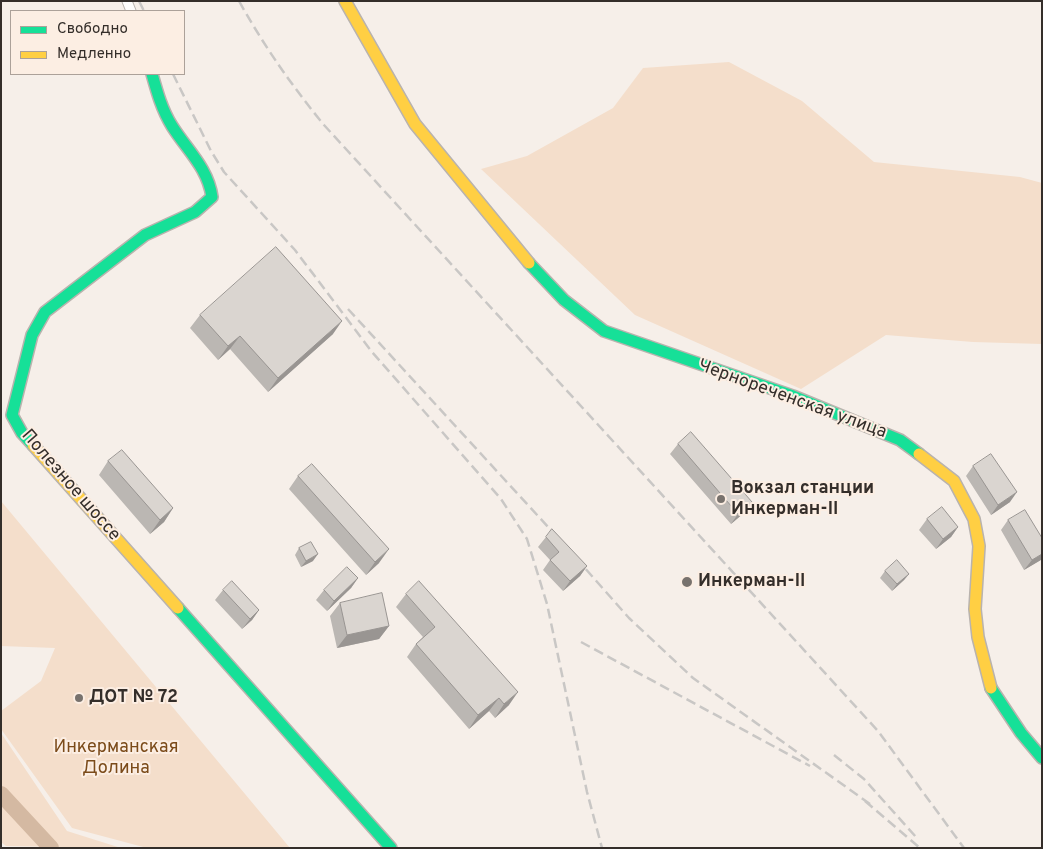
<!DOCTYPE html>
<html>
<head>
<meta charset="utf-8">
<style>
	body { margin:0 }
	#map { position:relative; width:1043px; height:849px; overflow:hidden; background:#f6efe9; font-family:Overpass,sans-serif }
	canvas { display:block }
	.frame { position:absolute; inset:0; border:2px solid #342e2a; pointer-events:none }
	.legend { position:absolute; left:10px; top:10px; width:175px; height:65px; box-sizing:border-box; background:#fceee3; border:1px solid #aca199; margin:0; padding:6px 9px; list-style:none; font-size:15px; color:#342e2a }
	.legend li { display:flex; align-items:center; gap:10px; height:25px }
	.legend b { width:25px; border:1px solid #aca199 }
</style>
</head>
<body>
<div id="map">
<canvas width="1043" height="849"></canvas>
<div class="frame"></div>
<ul class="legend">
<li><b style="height:6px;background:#16e098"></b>Свободно</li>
<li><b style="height:6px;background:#ffcf43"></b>Медленно</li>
</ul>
</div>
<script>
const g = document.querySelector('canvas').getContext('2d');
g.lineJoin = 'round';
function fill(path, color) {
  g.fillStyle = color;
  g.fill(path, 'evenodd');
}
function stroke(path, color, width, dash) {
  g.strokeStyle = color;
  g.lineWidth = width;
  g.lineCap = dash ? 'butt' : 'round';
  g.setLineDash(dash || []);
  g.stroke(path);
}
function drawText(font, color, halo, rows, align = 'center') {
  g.font = font + ' Overpass,sans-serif';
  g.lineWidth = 4;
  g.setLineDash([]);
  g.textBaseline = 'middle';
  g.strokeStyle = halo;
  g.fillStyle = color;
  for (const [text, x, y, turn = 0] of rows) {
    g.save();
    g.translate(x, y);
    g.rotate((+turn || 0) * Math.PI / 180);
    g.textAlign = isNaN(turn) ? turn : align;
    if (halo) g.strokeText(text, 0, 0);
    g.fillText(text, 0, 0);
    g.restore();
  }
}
fill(new Path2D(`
	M729 62 802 101 874 162 1020 177 1042 183V344L973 342 886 335 801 389 635 315 481 169 527 156 613 108 643 68Z
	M1 501 290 848H147L72 828 1 729V711L41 681 55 648 1 646Z
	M1 733 67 831 121 848 6 846 1 842Z`), '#f4decb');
stroke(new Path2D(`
	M1 794 51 848`), '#d4b9a2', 16);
const street = new Path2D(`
	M127 1 131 11`);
const fast = new Path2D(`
	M529 263 564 300 604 331 793 396 900 440 919 454
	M33 445 22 433 12 415 32 335 45 312 145 235 195 212 212 197C208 168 187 150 172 126 162 110 157 92 152 74
	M178 608 391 848
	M991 688 1021 733 1042 758`);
const slow = new Path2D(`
	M345 1 415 124 529 263
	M33 445 178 608
	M919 454 954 481 974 519 979 546 975 609 978 637 991 688`);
stroke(street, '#b9b3ae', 11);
stroke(fast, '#b9b3ae', 14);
stroke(slow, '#b9b3ae', 14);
stroke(street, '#fefdfc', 9);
stroke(fast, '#16e098', 11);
stroke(slow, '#ffcf43', 11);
stroke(new Path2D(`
	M139 1 144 11
	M239 1C264 46 292 86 324 125L878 731 964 848
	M173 74 211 151 224 172 295 250 372 352 501 499 527 539 547 604 587 792 602 848
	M348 309 561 541
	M576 558 629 618 693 678 870 804
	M581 642 810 766
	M834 755 864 779 916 837
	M865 801 920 848`), '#c9c7c5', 2.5, [10, 5]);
fill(new Path2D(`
	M200 315 333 334 268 392 230 349 218 360 190 328Z
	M678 444 752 502 745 512 731 524 670 454Z
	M108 461 173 508 164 522 150 534 99 475Z
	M973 466 1010 502 991 515 966 476Z
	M298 476 379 563 366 575 289 489Z
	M927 519 958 527 951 537 936 549 919 530Z
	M1008 520 1042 538V559L1024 570 1001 530Z
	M546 537 587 566 580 576 563 591 543 570 550 560 538 547Z
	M299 548 313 561 301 567 295 555Z
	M885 571 909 574 904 580 892 591 880 578Z
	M358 578 351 588 327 611 316 600 324 590Z
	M223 590 259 610 252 620 242 629 215 600Z
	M406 594 509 705 495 718 489 711 469 729 407 657 416 644 423 637 396 607Z
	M340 603 389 626 379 639 337 648 330 616Z`), '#bbb7b3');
fill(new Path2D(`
	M342 321 333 334 268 392 278 378Z
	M240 336 230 349 218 360 228 346Z
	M1017 492 1010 502 991 515 998 505Z
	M752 502 745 512 731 524 738 514Z
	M173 508 164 522 150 534 160 520Z
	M958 527 951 537 936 549 943 539Z
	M389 549 379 563 366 575 375 562Z
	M318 554 313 561 301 567 306 561Z
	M1042 554 1041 560 1024 570 1032 560Z
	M587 566 580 576 563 591 570 581Z
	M909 574 904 580 892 591 897 584Z
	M358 578 351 588 327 611 334 601Z
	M259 610 252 620 242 629 250 619Z
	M389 626 379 639 337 648 347 635Z
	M518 692 509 705 495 718 504 704Z
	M499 698 489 711 469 729 478 715Z`), '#999592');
const building = new Path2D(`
	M276 247 342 321 278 378 240 336 228 346 200 315Z
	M691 432 752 502 738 514 678 444Z
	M122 450 173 508 160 520 108 461Z
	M991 454 1017 492 998 505 973 466Z
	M312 464 389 549 375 562 298 476Z
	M942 507 958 527 943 539 927 519Z
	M1025 510 1042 538V554L1032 560 1008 520Z
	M552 529 587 566 570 581 550 560 559 552 546 537Z
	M311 542 318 554 306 561 299 548Z
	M897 560 909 574 897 584 885 571Z
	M347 567 358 578 334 601 324 590Z
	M232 581 259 610 250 619 223 590Z
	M419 581 518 692 504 704 499 698 478 715 416 644 435 627 406 594Z
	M382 593 389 626 347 635 340 603Z`);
fill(building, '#dad5d0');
stroke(building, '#999592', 1);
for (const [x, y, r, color] of [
	[721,499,5,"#78726d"],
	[687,582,6,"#78726d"],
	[79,698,5,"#78726d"]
]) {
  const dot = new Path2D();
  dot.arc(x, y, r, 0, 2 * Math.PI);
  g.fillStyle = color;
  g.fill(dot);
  stroke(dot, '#fceee3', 2);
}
drawText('18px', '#342e2a', '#fceee3', [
	["Чернореченская улица",792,400,20],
	["Полезное шоссе",70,486,49]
]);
drawText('bold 18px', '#342e2a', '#fceee3', [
	["Вокзал станции",731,489],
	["Инкерман-II",731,510],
	["Инкерман-II",698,582],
	["ДОТ № 72",89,698]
], 'left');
drawText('18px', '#7b4b1a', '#fceee3', [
	["Инкерманская",116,748],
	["Долина",116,769]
]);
</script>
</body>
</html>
